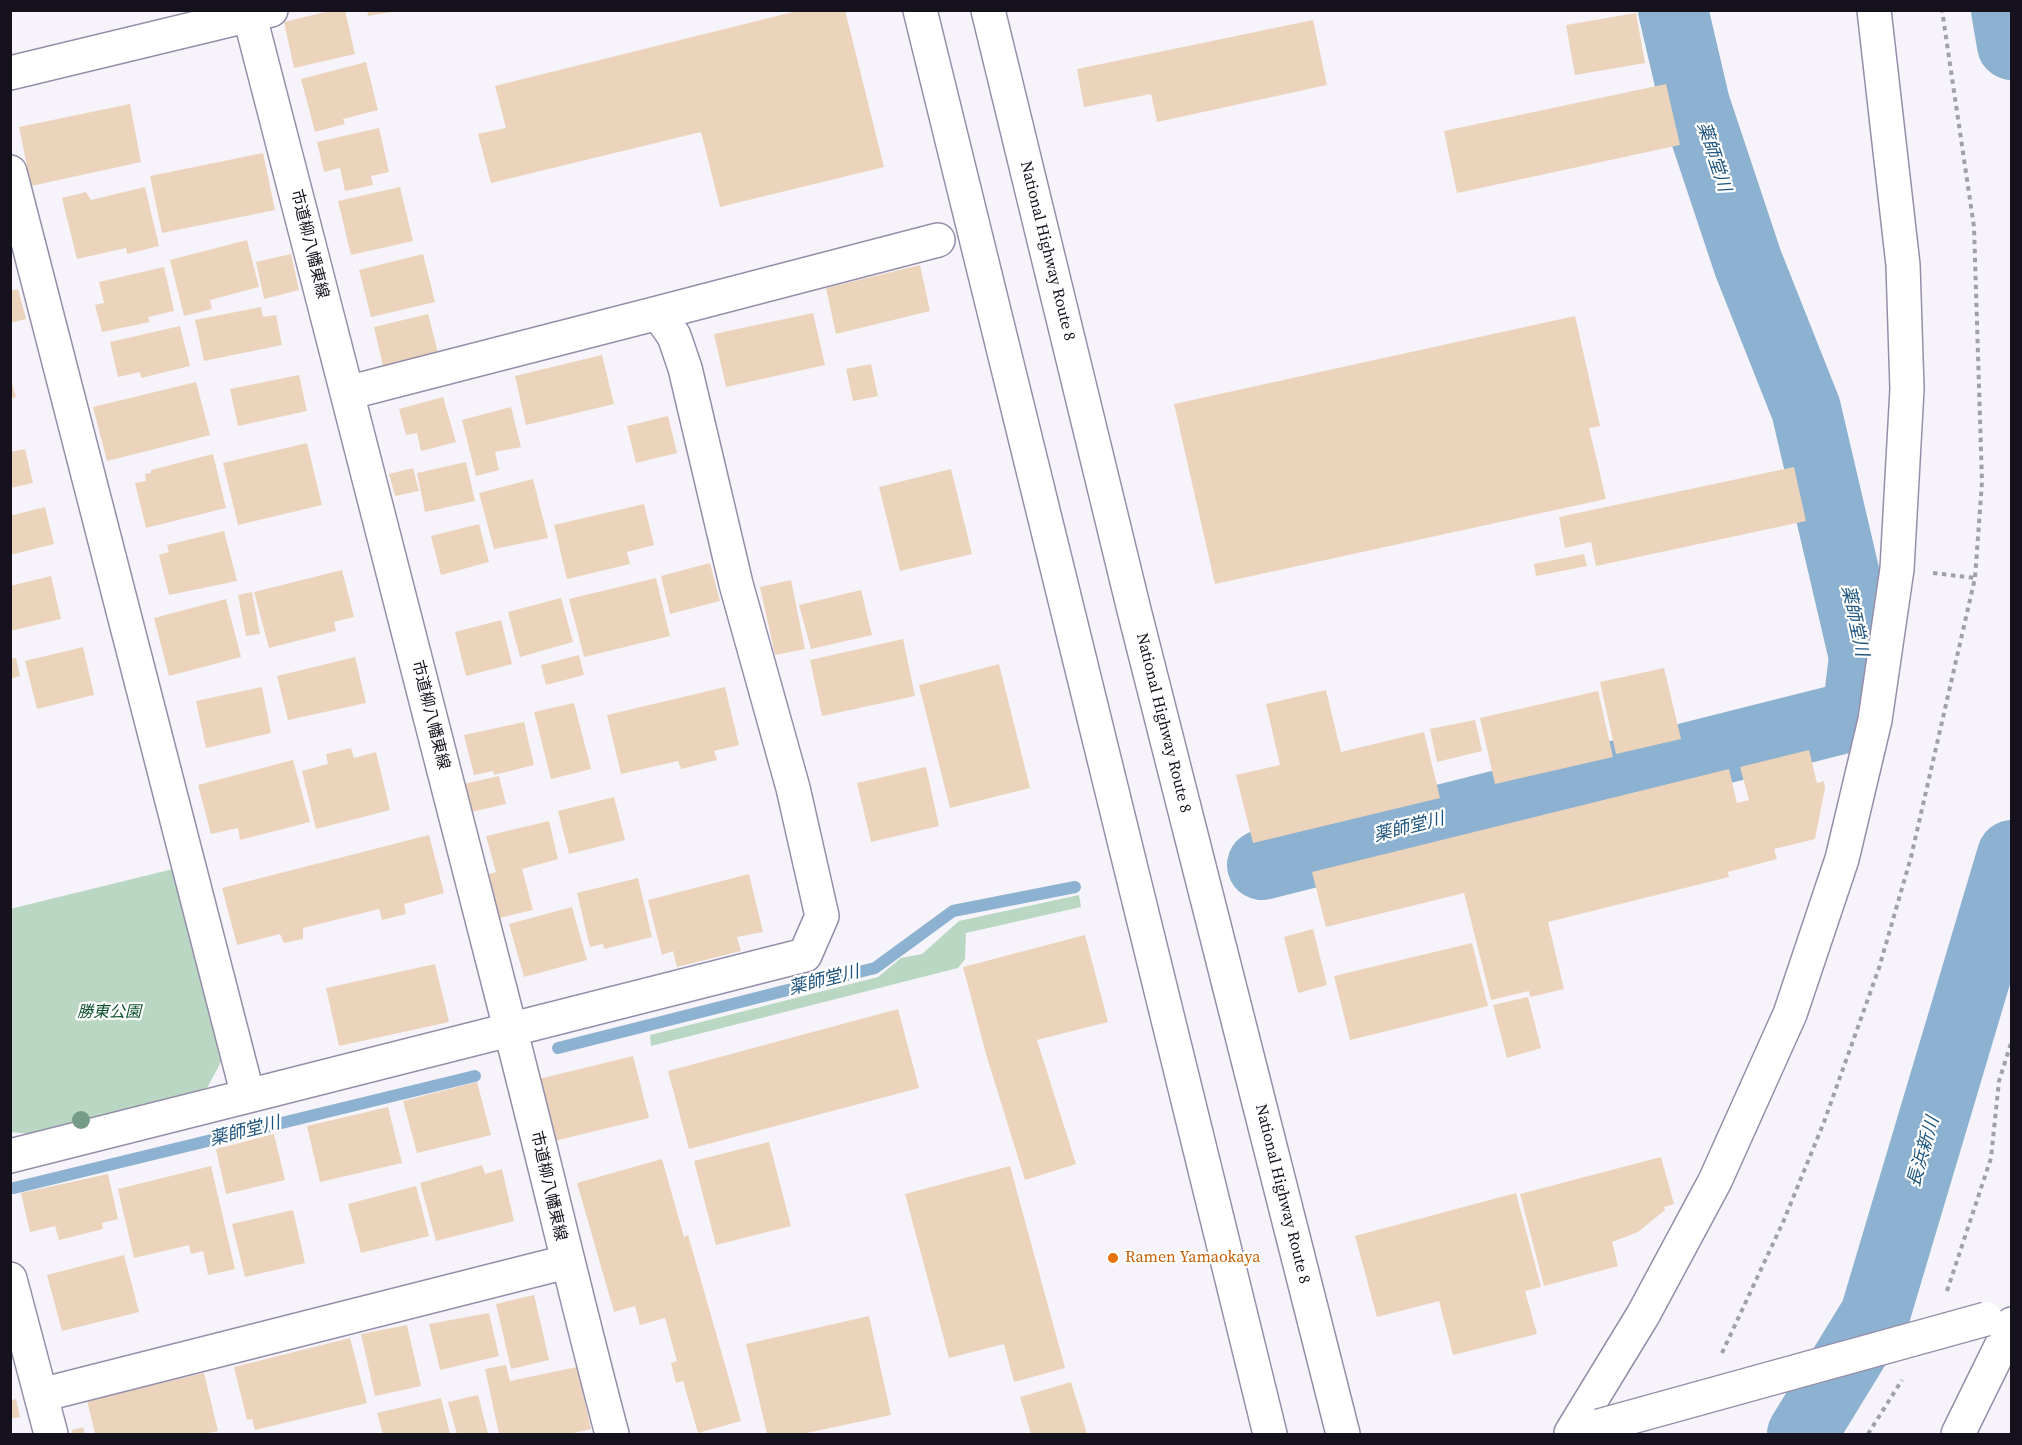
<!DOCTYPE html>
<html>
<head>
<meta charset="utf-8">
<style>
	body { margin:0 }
	#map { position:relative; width:2022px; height:1445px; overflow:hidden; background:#f6f4fa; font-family:"Source Serif 4",serif }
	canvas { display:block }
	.frame { position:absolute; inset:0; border:12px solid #15121d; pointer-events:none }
</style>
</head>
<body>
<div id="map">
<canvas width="2022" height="1445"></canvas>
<div class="frame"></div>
</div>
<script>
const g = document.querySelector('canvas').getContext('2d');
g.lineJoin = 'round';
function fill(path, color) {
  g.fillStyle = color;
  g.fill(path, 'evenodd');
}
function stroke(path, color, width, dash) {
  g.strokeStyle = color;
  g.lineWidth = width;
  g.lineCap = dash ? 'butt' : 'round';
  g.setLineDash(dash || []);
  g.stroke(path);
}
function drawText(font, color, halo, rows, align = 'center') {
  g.font = font + ' "Source Serif 4","Noto Sans JP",serif';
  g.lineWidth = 4.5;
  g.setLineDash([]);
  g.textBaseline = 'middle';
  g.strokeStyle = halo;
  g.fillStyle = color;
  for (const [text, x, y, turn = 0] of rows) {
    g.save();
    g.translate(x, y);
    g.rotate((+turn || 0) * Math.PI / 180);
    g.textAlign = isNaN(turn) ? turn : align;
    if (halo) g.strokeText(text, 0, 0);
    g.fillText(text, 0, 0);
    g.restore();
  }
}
fill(new Path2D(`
	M173 869 222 1060 206 1090 30 1134 11 1132 10 909Z
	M1079 895 1081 907 966 933 965 959 958 968 651 1046 650 1035 878 977 901 958 922 954 959 921Z`), '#b9d7c2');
stroke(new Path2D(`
	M558 1048 875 968 953 911 1075 887
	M14 1188 475 1076`), '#8db1d0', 12);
stroke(new Path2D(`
	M2006 10 2012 45
	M1262 865 1857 715 1864 657 1806 409 1748 263 1695 104 1673 10
	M1802 1434 1875 1315 2012 855`), '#8db1d0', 70);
fill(new Path2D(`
	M334 10H345L355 54 294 68 284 22Z
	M367 10H391V12L368 16Z
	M801 10H845L884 167 720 207 701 132 491 183 478 134 506 128 495 86Z
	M1636 13 1645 63 1575 75 1566 25Z
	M1313 20 1327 85 1157 122 1151 94 1084 107 1077 69Z
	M366 62 378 110 343 119 345 124 315 132 301 79Z
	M1666 84 1680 145 1457 193 1444 131Z
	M130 104 141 162 31 186 19 127Z
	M379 128 389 172 371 176 373 185 345 191 340 168 324 172 317 142Z
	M263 153 275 210 162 233 150 176Z
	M145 187 159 246 127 254 126 248 77 259 62 198 86 192 91 200Z
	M400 187 413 241 351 255 338 201Z
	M247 240 259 287 210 300 212 309 184 316 170 260Z
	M291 254 299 290 264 299 256 262Z
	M423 254 435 302 371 317 359 270Z
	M920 265 930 311 836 334 826 288Z
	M164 267 174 311 148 317 150 322 102 332 95 305 104 303 99 282Z
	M18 289 26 319 10 323V291Z
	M261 307 263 317 276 315 282 345 204 361 195 320Z
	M813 313 825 365 726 387 714 334Z
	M428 314 438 353 383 366 374 327Z
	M1575 316 1600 426 1589 428 1606 499 1215 584 1174 404Z
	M180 326 190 366 141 378 140 372 118 377 110 342Z
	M602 355 614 404 526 425 515 376Z
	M871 364 878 396 853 401 846 369Z
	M299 375 307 411 238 426 230 389Z
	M10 377 16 397 10 399Z
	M196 382 210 435 107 461 93 407Z
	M443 397 456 442 421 451 417 433 406 435 399 409Z
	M511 407 521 447 495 452 499 470 476 476 462 420Z
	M668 416 677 453 636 463 627 426Z
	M307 443 322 505 238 525 223 463Z
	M25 449 33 483 10 488V452Z
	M213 454 226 508 146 528 135 483 146 481 145 474 151 473V470Z
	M466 462 475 501 425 512 417 473Z
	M1794 467 1806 521 1596 566 1591 542 1565 548 1559 517Z
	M413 468 419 491 395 496 389 474Z
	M951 469 972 554 900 571 879 487Z
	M533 479 548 538 494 549 479 493Z
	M644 504 654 545 627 552 630 564 567 579 554 525Z
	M45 507 54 544 10 555V516Z
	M479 524 489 562 441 575 431 536Z
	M224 531 237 581 169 595 159 555 169 552 167 545Z
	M1584 554 1587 566 1536 576 1534 564Z
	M710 563 720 601 670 614 661 576Z
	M342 570 354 617 334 622 336 631 269 648 254 592Z
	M51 576 61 619 10 631V586Z
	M656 578 670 636 584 657 569 599Z
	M791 580 805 649 775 655 760 587Z
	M861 590 872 635 811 649 799 605Z
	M252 592 260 634 246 636 238 595Z
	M561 598 573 642 520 657 508 612Z
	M226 599 241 657 169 676 154 618Z
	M501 620 512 664 466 676 455 632Z
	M903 639 915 696 822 716 810 660Z
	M83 647 94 695 37 709 25 661Z
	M579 655 584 675 546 685 541 665Z
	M355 657 366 703 288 720 277 676Z
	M16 658 20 676 10 679V659Z
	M999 664 1030 788 950 808 919 685Z
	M1664 668 1681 739 1616 754 1600 682Z
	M262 687 271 733 206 748 196 701Z
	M725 687 739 745 714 751 717 760 681 769 678 761 621 774 607 715Z
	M1326 690 1341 752 1424 732 1440 798 1253 843 1236 775 1280 765 1266 704Z
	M1598 691 1613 757 1495 784 1480 718Z
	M574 703 591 769 551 779 534 712Z
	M1475 720 1482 751 1437 762 1430 729Z
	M524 722 534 765 494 775 493 771 474 775 464 735Z
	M351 748 354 758 376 752 390 810 316 829 302 771 328 764 326 754Z
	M1809 750 1817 783 1824 781 1825 788 1815 839 1774 849 1777 859 1728 872 1729 877 1548 922 1564 989 1530 997 1529 991 1491 1000 1464 893 1326 927 1312 872 1729 769 1737 803 1749 800 1740 767Z
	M293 760 310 822 240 840 238 828 211 834 198 785Z
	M926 767 939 826 871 842 857 783Z
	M499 776 506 804 471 812 464 784Z
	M614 797 625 840 569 854 558 811Z
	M549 821 558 859 522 869 533 910 499 918 489 874 496 872 486 836Z
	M429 835 444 893 404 904 406 914 382 920 379 909 303 928V939L284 943 280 934 237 945 222 888Z
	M749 874 763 932 737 937 741 951 677 967 673 951 662 955 648 900Z
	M638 878 652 937 604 949 603 944 590 947 577 893Z
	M572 907 587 960 524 977 509 924Z
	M1313 929 1327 985 1298 993 1284 937Z
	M1085 935 1108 1022 1037 1040 1076 1164 1025 1180 986 1054 963 967Z
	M1472 943 1488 1006 1350 1040 1334 976Z
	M435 964 449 1022 339 1046 326 988Z
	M1528 997 1541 1048 1507 1058 1493 1005Z
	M898 1009 919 1088 689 1149 668 1071Z
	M633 1056 649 1118 554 1141 539 1079Z
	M477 1082 491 1135 417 1153 403 1101Z
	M388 1107 402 1163 320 1182 307 1126Z
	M274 1134 285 1180 226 1194 216 1149Z
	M769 1142 791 1226 716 1245 694 1161Z
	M1661 1157 1674 1204 1664 1207 1665 1210 1638 1232 1612 1242 1618 1266 1544 1286 1520 1194Z
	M662 1159 684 1237 688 1235 741 1421 698 1433 683 1381 676 1383 671 1363 677 1361 665 1318 640 1325 635 1306 614 1312 577 1183Z
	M482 1165 485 1174 502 1169 514 1221 436 1241 420 1183Z
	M211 1166 235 1269 208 1275 203 1251 191 1254 189 1245 134 1258 118 1189Z
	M1010 1166 1065 1368 1014 1382 1004 1344 949 1358 905 1194Z
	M108 1174 118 1219 102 1223 103 1229 59 1240 55 1226 30 1232 21 1193Z
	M416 1186 429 1236 361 1253 348 1204Z
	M1516 1193 1541 1287 1525 1291 1537 1334 1453 1355 1439 1301 1377 1317 1355 1236Z
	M293 1210 305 1263 245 1277 232 1224Z
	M124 1255 139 1312 62 1331 47 1275Z
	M534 1295 549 1360 511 1369 496 1304Z
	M489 1313 499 1356 440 1370 429 1324Z
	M869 1316 891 1415 802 1434H767L746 1344Z
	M407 1325 421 1386 375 1396 361 1334Z
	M350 1338 367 1403 255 1430 252 1419 247 1420 234 1367Z
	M506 1365 510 1381 577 1367 591 1429 569 1434H499L485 1369Z
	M204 1373 218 1431 204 1434H95L87 1400Z
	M1071 1382 1087 1434H1031L1020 1397Z
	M478 1395 488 1434H457L448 1402Z
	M441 1398 450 1434H383L377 1413Z
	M16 1399 20 1417 10 1419V1401Z
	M83 1427 85 1434H73L72 1430Z`), '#ebd4bb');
const minor = new Path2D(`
	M250 17C337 354 425 691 510 1028 545 1163 576 1299 612 1434
	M10 73 271 10
	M10 172 248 1096 805 955 822 916 793 788 736 584 685 368 674 336 658 313 347 393
	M658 313 938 240
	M10 1156 248 1096
	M10 1279 51 1434
	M41 1395 566 1262
	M1571 1433 1643 1315 1715 1181 1790 1014 1842 859 1875 720 1897 569 1907 389 1903 265 1874 10
	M1958 1434 2012 1324`);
const highway = new Path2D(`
	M920 10 1270 1434
	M988 10 1134 610 1343 1434`);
stroke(minor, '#958eaa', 36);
stroke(highway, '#958eaa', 36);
stroke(new Path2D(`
	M1933 573 1975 578
	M1947 1291 1991 1158 1999 1081 2012 1040
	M1722 1353 1784 1220 1824 1122 1879 968 1911 857 1975 578 1982 482 1974 227 1942 10
	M1868 1434 1902 1380`), '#a19fa7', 4, [4.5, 4.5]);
stroke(minor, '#fff', 33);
stroke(highway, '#fff', 33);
const minorBridge = new Path2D(`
	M1599 1426 1986 1319`);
stroke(minorBridge, '#958eaa', 36, []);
stroke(minorBridge, '#fff', 33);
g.fillStyle = '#769b89';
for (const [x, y] of [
	[81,1120]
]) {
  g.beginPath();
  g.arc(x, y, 9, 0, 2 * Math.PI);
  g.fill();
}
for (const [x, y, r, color] of [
	[1113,1258,6,"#e8710a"]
]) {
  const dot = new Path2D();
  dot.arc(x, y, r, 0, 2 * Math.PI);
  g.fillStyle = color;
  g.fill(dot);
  stroke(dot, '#fff', 2);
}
drawText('16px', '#15121d', '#fff', [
	["市道柳八幡東線",309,244,76],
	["National Highway Route 8",1047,251,76],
	["市道柳八幡東線",430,715,76],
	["National Highway Route 8",1163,723,76],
	["市道柳八幡東線",548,1186,77],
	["National Highway Route 8",1282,1194,76]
]);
drawText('italic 16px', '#0e522d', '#fff', [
	["勝東公園",109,1013]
]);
drawText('16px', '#c56008', '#fff', [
	["Ramen Yamaokaya",1125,1258]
], 'left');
drawText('italic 18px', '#1e557f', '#fff', [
	["薬師堂川",1713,157,72],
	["薬師堂川",1854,621,78],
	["薬師堂川",1409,828,-14],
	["薬師堂川",824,981,-14],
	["薬師堂川",245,1132,-14],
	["長浜新川",1924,1152,-74]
]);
</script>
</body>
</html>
